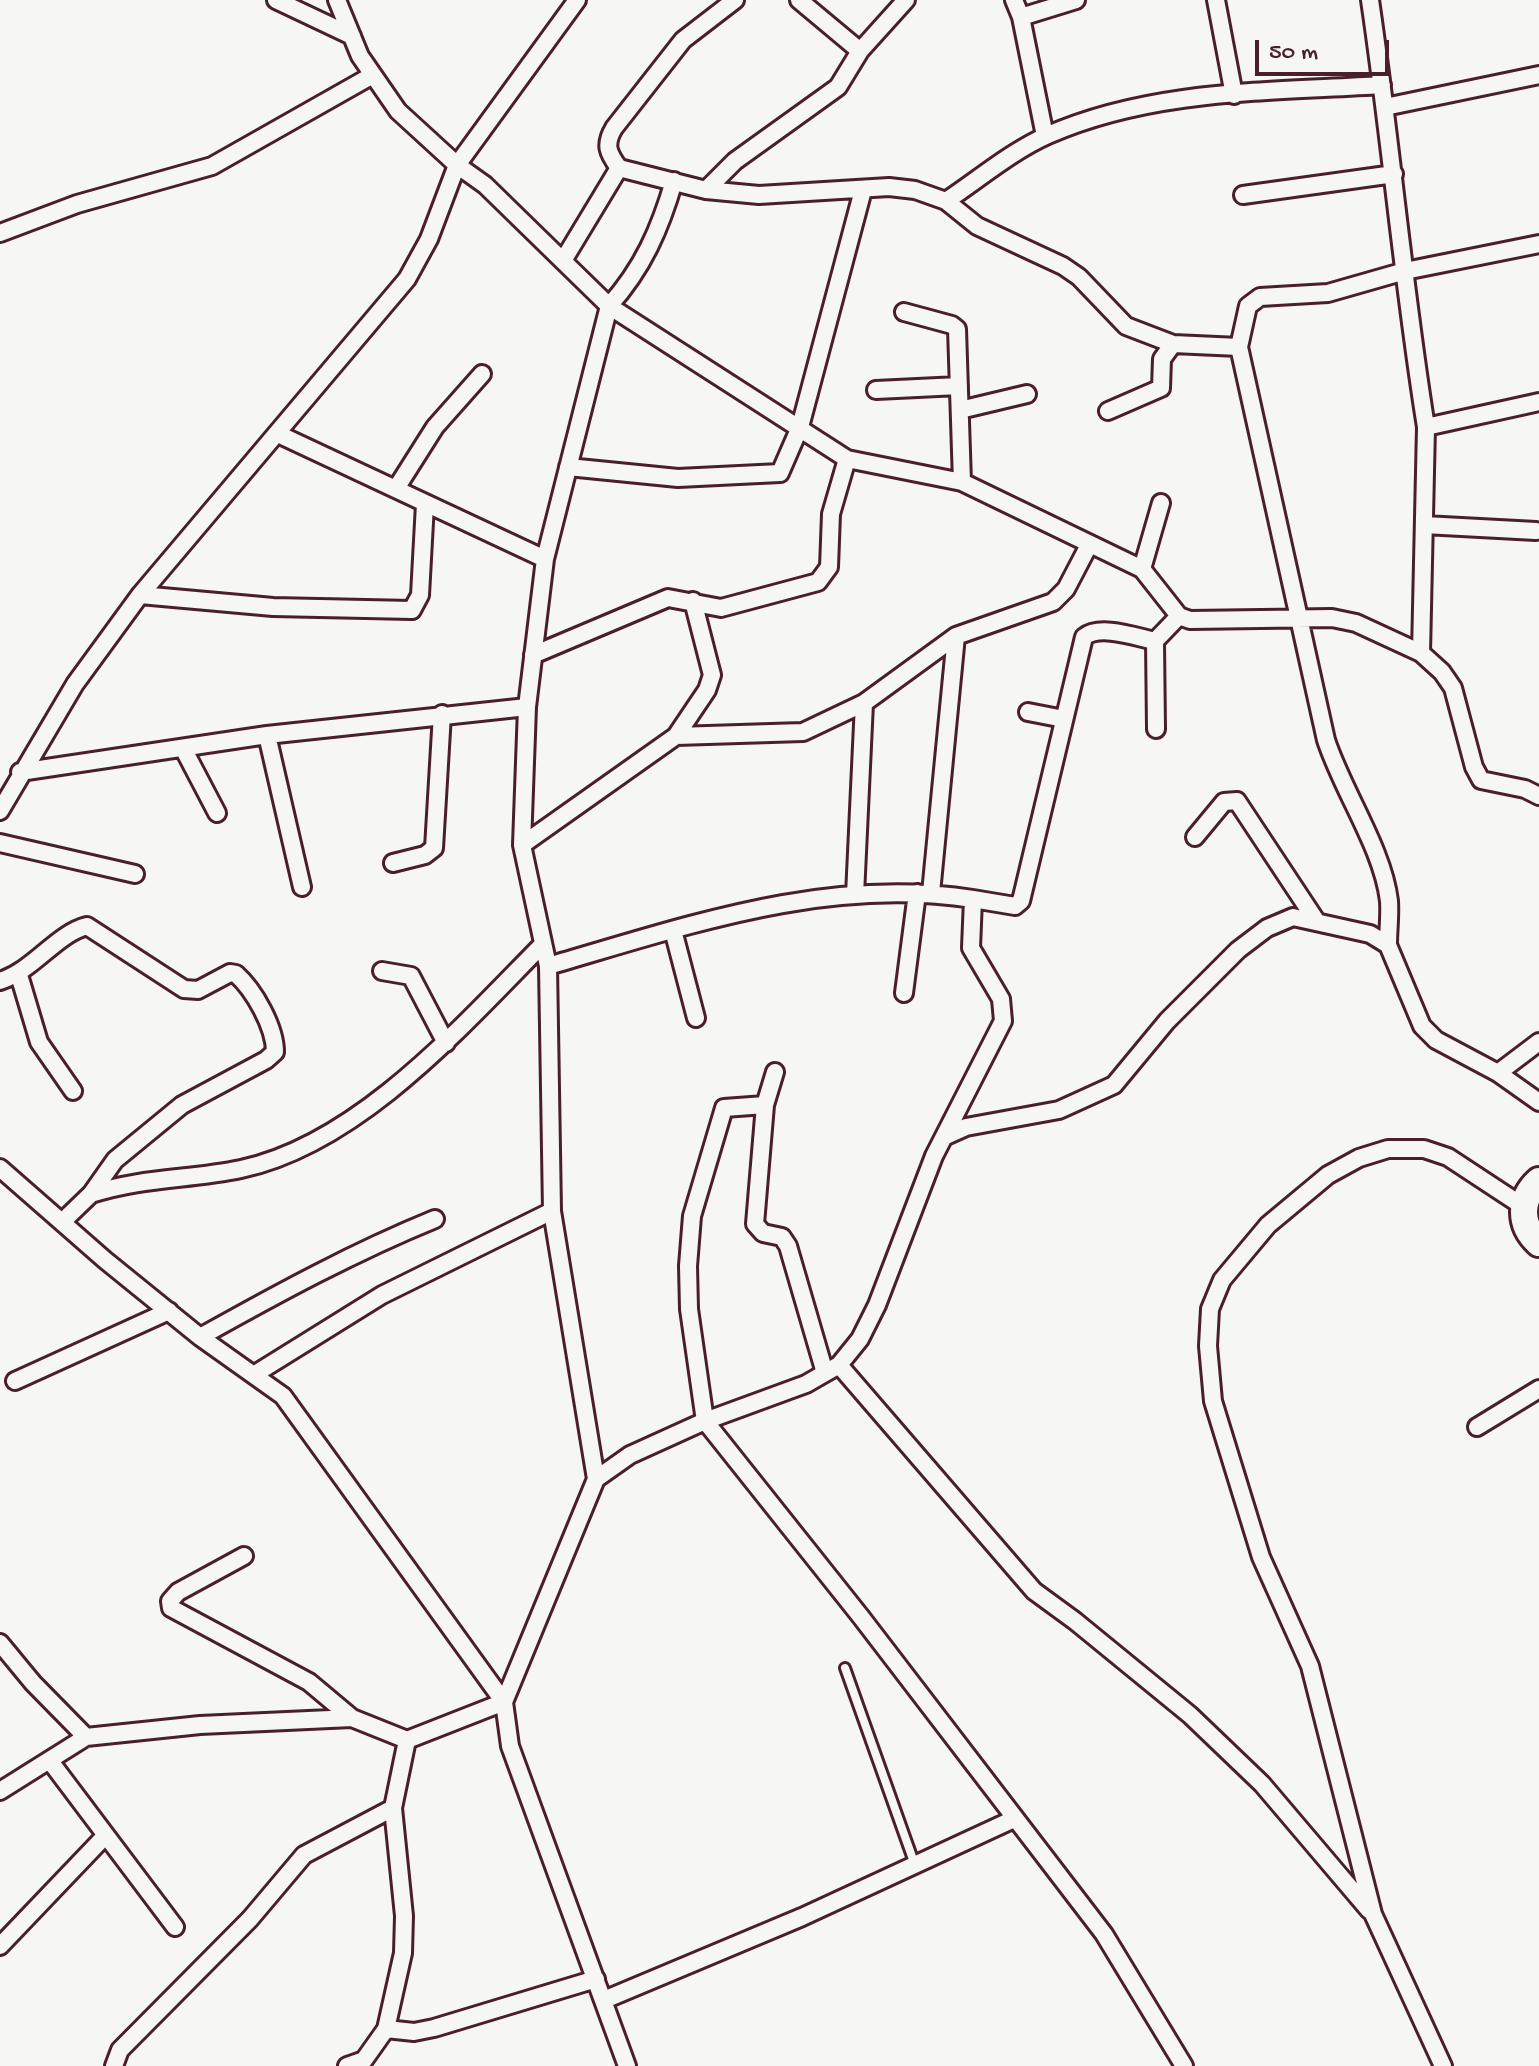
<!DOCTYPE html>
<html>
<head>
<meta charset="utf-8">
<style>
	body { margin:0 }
	#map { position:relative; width:1539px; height:2066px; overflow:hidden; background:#f6f6f2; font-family:"Gochi Hand",sans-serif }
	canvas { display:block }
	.scale { position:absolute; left:1255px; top:40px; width:134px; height:36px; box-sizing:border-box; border:4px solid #4a1f2b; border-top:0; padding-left:10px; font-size:24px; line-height:28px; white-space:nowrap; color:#4a1f2b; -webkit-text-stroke:6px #f6f6f2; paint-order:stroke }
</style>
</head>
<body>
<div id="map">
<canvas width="1539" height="2066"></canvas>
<div class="scale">50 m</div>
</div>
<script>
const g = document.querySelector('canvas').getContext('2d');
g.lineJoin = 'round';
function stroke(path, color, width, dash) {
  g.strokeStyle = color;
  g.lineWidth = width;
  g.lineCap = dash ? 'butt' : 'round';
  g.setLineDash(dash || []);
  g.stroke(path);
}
const lane = new Path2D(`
	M845 1668 915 1865`);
const street = new Path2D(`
	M276 0 352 36
	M337 0 360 56 398 111 457 165 485 185 609 306 847 459 962 482 1142 569 1179 616 1190 620 1332 618 1356 623 1421 653 1442 672 1453 688 1474 767 1481 780 1525 789 1539 796
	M799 0 860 51
	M1014 0 1021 17 1045 136
	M1216 0 1234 95
	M1370 0C1391 142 1403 285 1426 427
	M1021 17 1076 0
	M1385 107 1539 75
	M619 168 706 190 759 195 889 187 915 190 946 201 977 226 1063 266 1079 277 1126 326 1173 344 1239 347 1326 740C1343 792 1383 849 1389 901 1390 915 1388 931 1388 945
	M706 190 735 161 838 87 860 51 906 0
	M1243 195 1394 174
	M946 201C979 179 1012 151 1048 135 1153 89 1270 92 1382 85
	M0 233 77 204 212 166 371 76
	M564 259 619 168C608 153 604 145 614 128L683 40 735 0
	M904 312 952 325 957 329 962 482
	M1239 347 1248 306 1260 297 1328 293 1405 271 1539 244
	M876 390 959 386
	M960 410 1027 394
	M1108 411 1161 388 1162 359 1173 344
	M278 434 545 559
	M568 467 678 478 780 473 800 427 863 190
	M397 487 435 427 482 374
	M1424 525 1536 531
	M1142 569 1161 503
	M140 595 273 607 412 610 420 595 425 504
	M1421 653 1426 427 1539 402
	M533 655 668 598 721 608 818 582 829 567 831 514 847 459
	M1028 712 1064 719
	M1156 729 1155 641 1179 616
	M267 735 302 887
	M676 736 707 690 712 675 693 601
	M184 750 217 813
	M20 772 267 735 527 707
	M0 811 75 684 140 595 407 279 429 239 457 165 577 0
	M1195 837 1224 802 1237 801 1317 922
	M0 843 135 874
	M522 845 676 736 803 732 864 703 956 636 1053 602 1066 589 1089 545
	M393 863 425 855 434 848 442 714
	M931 893 956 636
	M855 895 864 703
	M973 899 1015 906 1021 901 1084 637C1100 624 1136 637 1155 641
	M673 930 696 1018
	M382 971 411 976 446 1043
	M19 975 39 1042 73 1091
	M0 981C34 970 56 934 87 926L184 989 198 990 230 973 236 974C254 990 275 1027 275 1052L266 1060 182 1105 115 1160 91 1194 62 1222
	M904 993 917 893
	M775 1072 765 1105 755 1224 763 1233 782 1237 788 1246 825 1373
	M1498 1073 1539 1042
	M765 1105 724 1108 692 1216 688 1266 689 1309 705 1421 861 1617 1104 1934 1184 2066
	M946 1136 966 1127 1059 1110 1114 1085 1167 1021 1238 950 1267 928 1293 917 1370 934 1388 945 1422 1026 1436 1040 1498 1073 1539 1102
	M0 1168 105 1260 200 1337 283 1396 504 1702 510 1746 627 2066
	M91 1194C144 1177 189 1180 241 1169 358 1144 460 1028 541 946
	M200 1337C277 1294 354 1252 435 1219
	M839 1365 1034 1591 1075 1621 1190 1715 1262 1784 1369 1910
	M255 1374 382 1295 552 1211
	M15 1381 169 1311
	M1477 1427 1539 1389
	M596 1479 552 1211 548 966 522 845 527 707 545 559 609 306C643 268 660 229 674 181
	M244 1556 178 1592 170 1601 171 1608 309 1682 352 1718
	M0 1643 33 1683 86 1737
	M50 1761 175 1927
	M0 1791 86 1737 200 1725 352 1718 407 1740
	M0 1946 105 1836
	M604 2000 802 1917 1014 1819
	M386 2029 414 2032 434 2028 596 1979
	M114 2066 120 2050 250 1919 304 1855 393 1808
	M347 2066 364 2060 386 2029 403 1953 404 1916 393 1808 407 1740 504 1702 596 1479 630 1455 705 1421 806 1384 839 1365 860 1339 877 1305 934 1156 1003 1021 1001 999 971 948 973 899C826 876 687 926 548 966
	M1443 2066 1373 1914 1310 1666 1261 1557 1213 1401 1208 1346 1210 1309 1222 1280 1268 1225 1328 1175 1359 1158 1388 1149H1424L1448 1157 1524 1207`);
const primary = new Path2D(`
	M1539 1181C1519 1199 1519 1225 1539 1243`);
stroke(lane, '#4a1f2b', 14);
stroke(street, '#4a1f2b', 22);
stroke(primary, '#4a1f2b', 32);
stroke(lane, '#f6f6f2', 8);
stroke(street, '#f6f6f2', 16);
stroke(primary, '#f6f6f2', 26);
</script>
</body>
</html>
